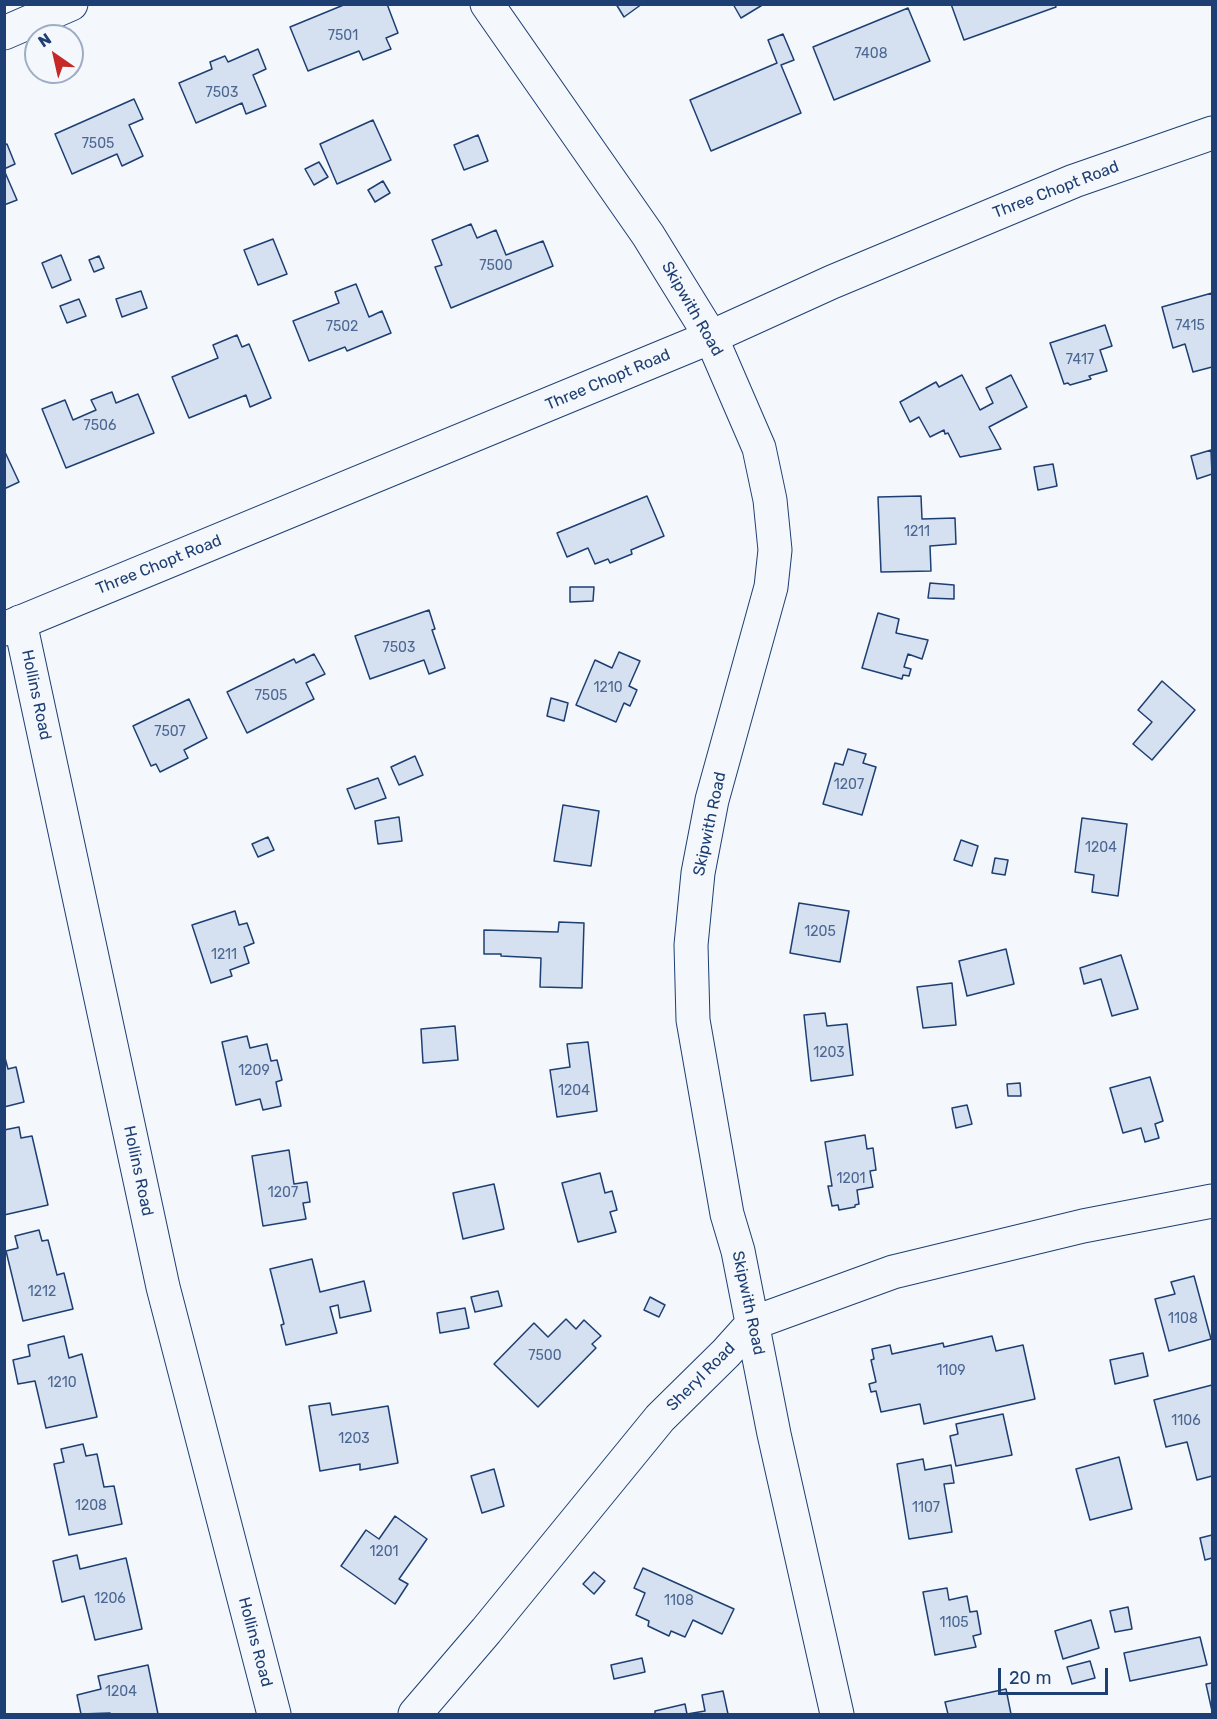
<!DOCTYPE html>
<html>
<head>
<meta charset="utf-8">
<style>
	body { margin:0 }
	#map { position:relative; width:1217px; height:1719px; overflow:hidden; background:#f4f7fb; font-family:Rubik,sans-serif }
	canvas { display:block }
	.frame { position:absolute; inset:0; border:6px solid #1d3f73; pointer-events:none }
	.north { position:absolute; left:24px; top:24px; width:60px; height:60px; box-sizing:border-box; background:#f4f7fb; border:2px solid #9eadc5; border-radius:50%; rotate:326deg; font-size:16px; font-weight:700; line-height:24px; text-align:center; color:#1d3f73 }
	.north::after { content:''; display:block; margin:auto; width:21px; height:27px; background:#c62828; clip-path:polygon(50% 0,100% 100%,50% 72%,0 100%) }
	.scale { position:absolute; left:998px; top:1668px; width:110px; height:27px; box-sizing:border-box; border:3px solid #1d3f73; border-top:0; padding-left:8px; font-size:18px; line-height:21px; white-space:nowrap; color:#1d3f73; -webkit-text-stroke:4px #f4f7fb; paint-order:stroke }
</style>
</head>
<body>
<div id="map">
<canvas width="1217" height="1719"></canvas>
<div class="frame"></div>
<div class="north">N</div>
<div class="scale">20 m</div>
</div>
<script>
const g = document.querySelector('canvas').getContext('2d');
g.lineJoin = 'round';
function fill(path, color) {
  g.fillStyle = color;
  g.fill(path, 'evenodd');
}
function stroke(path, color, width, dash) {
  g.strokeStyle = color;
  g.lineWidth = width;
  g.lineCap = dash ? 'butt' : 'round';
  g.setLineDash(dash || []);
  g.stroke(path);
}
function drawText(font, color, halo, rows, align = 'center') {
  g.font = font + ' Rubik,sans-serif';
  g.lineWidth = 4.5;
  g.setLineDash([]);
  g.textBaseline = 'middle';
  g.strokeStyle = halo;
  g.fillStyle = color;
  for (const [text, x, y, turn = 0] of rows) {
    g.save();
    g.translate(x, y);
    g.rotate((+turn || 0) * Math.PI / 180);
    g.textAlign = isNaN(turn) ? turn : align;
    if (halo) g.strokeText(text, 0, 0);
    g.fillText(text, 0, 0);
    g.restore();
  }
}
const building = new Path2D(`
	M346 4H387L398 33 386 38 391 49 363 60 359 51 308 71 290 27Z
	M616 4H642L624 17Z
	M733 4H764L741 18Z
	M951 4H1055L1056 7 964 40Z
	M908 8 930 61 834 100 813 47Z
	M783 34 794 60 781 65 801 113 711 151 690 100 777 63 768 40Z
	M258 49 266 69 253 75 266 106 246 114 242 103 196 123 179 83 212 69 210 62 225 56 228 62Z
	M134 99 143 119 129 125 143 156 122 166 117 154 72 174 55 134Z
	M373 120 391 160 337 184 320 144Z
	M478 135 488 161 464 170 454 145Z
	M7 144 15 164 4 169V145Z
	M319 162 328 177 314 185 305 169Z
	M4 170 17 200 4 205Z
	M383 181 390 193 375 202 368 190Z
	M471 224 477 238 496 230 506 255 543 241 553 266 451 308 435 267 442 265 432 240Z
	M273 239 287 274 258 285 244 250Z
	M61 255 71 280 52 288 42 263Z
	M99 256 104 268 94 272 89 260Z
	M356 284 369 317 382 311 391 333 347 351 345 347 309 361 293 321 339 303 335 292Z
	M141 291 147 308 122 317 116 299Z
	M1212 293V367L1193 372 1185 344 1173 348 1162 307Z
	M79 299 86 316 67 323 60 306Z
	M1105 325 1112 346 1100 350 1107 371 1089 376 1091 379 1070 385 1068 383 1064 384 1050 343Z
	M237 335 242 347 249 344 271 398 250 407 246 395 189 418 172 377 218 358 213 345Z
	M962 375 980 410 993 403 986 388 1011 375 1027 407 989 427 1001 449 960 457 948 433 945 434 944 430 930 437 919 417 910 422 900 402 936 382 939 387Z
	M112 392 116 403 138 394 154 433 66 468 42 409 65 400 73 420 96 410 91 400Z
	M4 450 19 482 4 489Z
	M1211 450 1212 474 1197 479 1191 456Z
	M1053 464 1057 486 1038 490 1034 467Z
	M647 496 664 536 631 550 632 554 610 563 608 559 595 564 588 548 567 557 557 533Z
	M921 496 922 519 955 518 956 544 930 546 931 571 881 572 878 497Z
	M930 583 954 585V599L928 598Z
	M570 587H594L593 601 570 602Z
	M429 610 435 629 432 630 445 668 429 674 424 660 370 679 355 636Z
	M878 613 899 619 896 633 928 640 922 659 908 654 904 667 911 669 909 676 903 675 902 679 862 668Z
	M619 652 640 661 629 686 637 690 630 706 624 703 616 722 576 705 595 660 612 668Z
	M314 654 325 674 306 683 314 699 247 733 227 692 294 659 296 663Z
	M1162 681 1195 710 1152 760 1133 744 1152 722 1138 710Z
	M551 698 568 703 564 721 547 716Z
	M189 699 207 738 184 750 188 758 160 772 156 764 151 766 133 726Z
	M848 749 866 754 863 763 876 767 862 815 823 804 835 763 843 765Z
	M415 756 423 775 399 785 391 767Z
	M378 778 386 798 355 809 347 789Z
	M563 805 599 811 591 866 554 861Z
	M399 817 402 841 378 844 375 821Z
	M1082 818 1127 824 1118 896 1092 892 1094 875 1075 872Z
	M268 837 274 850 258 857 252 844Z
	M961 840 978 846 972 866 954 860Z
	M995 858 1008 860 1005 875 992 873Z
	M799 903 849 911 840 962 790 953Z
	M235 911 239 925 247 923 254 943 244 947 249 963 230 970 232 976 211 983 192 925Z
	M559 922 584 923 582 988 540 987 541 958 501 956V954H484V930L558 932Z
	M1006 949 1014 984 967 996 959 961Z
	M1121 955 1138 1009 1112 1016 1101 979 1084 984 1080 968Z
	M952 983 956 1025 923 1028 917 987Z
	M825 1013 827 1026 847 1024 853 1075 811 1081 804 1015Z
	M455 1026 458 1060 423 1063 421 1029Z
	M247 1036 250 1048 267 1044 271 1061 277 1060 282 1080 276 1082 281 1106 263 1110 260 1099 236 1105 222 1042Z
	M588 1042 597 1111 557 1117 550 1070 570 1067 567 1044Z
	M4 1054 8 1069 16 1067 24 1102 4 1107Z
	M1150 1077 1163 1121 1155 1124 1159 1138 1145 1142 1141 1128 1123 1133 1110 1088Z
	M1020 1083 1021 1096H1008L1007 1084Z
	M967 1105 972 1124 956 1128 952 1108Z
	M19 1127 21 1138 32 1136 48 1205 4 1215V1130Z
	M865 1135 867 1149 873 1148 876 1170 870 1171 873 1187 857 1190 859 1204 855 1205V1207L839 1210 838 1205 832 1206 828 1186H832L825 1142Z
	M289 1150 294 1184 307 1182 310 1202 303 1203 306 1219 263 1226 252 1156Z
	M600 1173 605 1193 612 1191 617 1210 610 1212 616 1232 578 1242 562 1183Z
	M494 1184 504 1229 463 1239 453 1193Z
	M39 1230 42 1241 48 1240 57 1275 64 1273 73 1309 23 1321 6 1251 18 1248 15 1236Z
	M312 1259 320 1292 364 1281 371 1311 340 1318 338 1305 330 1307 337 1333 286 1345 281 1325 284 1324 270 1269Z
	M1194 1276 1211 1339 1169 1351 1155 1299 1175 1294 1171 1282Z
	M498 1291 502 1306 475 1312 471 1297Z
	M650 1297 665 1305 659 1317 644 1310Z
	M465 1308 469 1328 440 1333 437 1313Z
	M566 1319 576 1329 584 1320 601 1336 592 1344 596 1348 538 1407 494 1364 534 1323 548 1337Z
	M64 1336 69 1358 82 1354 97 1417 46 1428 35 1381 18 1384 13 1360 30 1356 28 1345Z
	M992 1336 996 1351 1023 1345 1035 1399 924 1424 920 1404 881 1412 876 1391 871 1392 869 1384 876 1382 871 1360 874 1359 872 1349 890 1345 892 1354 943 1343 944 1347Z
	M1143 1353 1148 1376 1115 1384 1110 1360Z
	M1212 1385V1476L1197 1480 1187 1442 1166 1447 1154 1400Z
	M330 1403 332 1415 388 1406 398 1463 360 1470V1464L320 1471 309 1406Z
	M1003 1414 1012 1455 956 1466 950 1436 958 1434 956 1424Z
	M83 1444 86 1456 97 1454 104 1487 114 1486 122 1524 69 1535 54 1464 64 1462 61 1449Z
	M1119 1457 1132 1509 1090 1520 1076 1469Z
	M923 1459 925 1470 951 1465 954 1483 944 1484 952 1532 909 1539 897 1464Z
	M494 1469 504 1506 482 1513 471 1476Z
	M395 1516 427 1539 399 1579 408 1584 395 1604 341 1566 366 1530 379 1539Z
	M1212 1535V1558L1205 1560 1200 1538Z
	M77 1555 80 1569 126 1558 142 1629 95 1640 84 1596 62 1602 53 1561Z
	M643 1568 734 1609 722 1634 693 1620 685 1637 671 1631 669 1636 648 1626 649 1621 636 1615 645 1593 634 1588Z
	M594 1572 605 1581 594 1594 583 1584Z
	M947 1588 949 1600 967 1596 970 1612 977 1611 981 1634 973 1636 976 1647 935 1655 923 1592Z
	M1128 1607 1132 1629 1115 1632 1110 1611Z
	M1091 1620 1099 1648 1063 1659 1055 1631Z
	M1200 1637 1207 1665 1130 1681 1124 1653Z
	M642 1658 645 1672 614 1679 611 1665Z
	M1090 1661 1095 1678 1072 1684 1067 1667Z
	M148 1665 158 1714H110V1713L81 1714 77 1695 101 1689 98 1676Z
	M1212 1683V1711L1206 1684Z
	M1006 1689 1011 1714H948L945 1702Z
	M723 1691 728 1714H687L705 1711 702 1695Z
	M685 1704 687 1714H655V1711Z`);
fill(building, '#d5e0f0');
stroke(building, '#1d3f73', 1.5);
const minor = new Path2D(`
	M4 33 71 4
	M711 337 759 448 770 500 775 550 771 587 712 800 698 873 691 945 693 1020 727 1214 738 1251 774 1434 837 1714
	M20 622 163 1287 274 1714
	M415 1714 486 1631 660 1418 726 1353 753 1323 893 1272 1083 1226 1212 1201`);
const secondary = new Path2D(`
	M487 4 648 235 711 337
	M4 629 711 337 832 282 1074 181 1212 133`);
stroke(minor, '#1d3f73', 35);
stroke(secondary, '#1d3f73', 35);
stroke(minor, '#f4f7fb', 33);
stroke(secondary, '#f4f7fb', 33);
drawText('14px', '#4b6792', null, [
	["7501",343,36],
	["7408",871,54],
	["7503",222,93],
	["7505",98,144],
	["7500",496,266],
	["7415",1190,326],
	["7502",342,327],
	["7417",1080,360],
	["7506",100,426],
	["1211",917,532],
	["7503",399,648],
	["1210",608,688],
	["7505",271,696],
	["7507",170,732],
	["1207",849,785],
	["1204",1101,848],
	["1205",820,932],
	["1211",224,955],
	["1203",829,1053],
	["1209",254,1071],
	["1204",574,1091],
	["1201",851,1179],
	["1207",283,1193],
	["1212",42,1292],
	["1108",1183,1319],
	["7500",545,1356],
	["1109",951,1371],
	["1210",62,1383],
	["1106",1186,1421],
	["1203",354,1439],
	["1208",91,1506],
	["1107",926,1508],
	["1201",384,1552],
	["1206",110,1599],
	["1108",679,1601],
	["1105",954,1623],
	["1204",121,1692]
]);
drawText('16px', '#1d3f73', '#f4f7fb', [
	["Three Chopt Road",1056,190,-21],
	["Skipwith Road",692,309,60],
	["Three Chopt Road",608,380,-23],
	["Three Chopt Road",159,565,-22],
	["Hollins Road",36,695,78],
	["Skipwith Road",710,824,-78],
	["Hollins Road",138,1171,78],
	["Skipwith Road",748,1303,78],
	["Sheryl Road",701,1377,-45],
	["Hollins Road",255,1642,75]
]);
</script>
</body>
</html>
